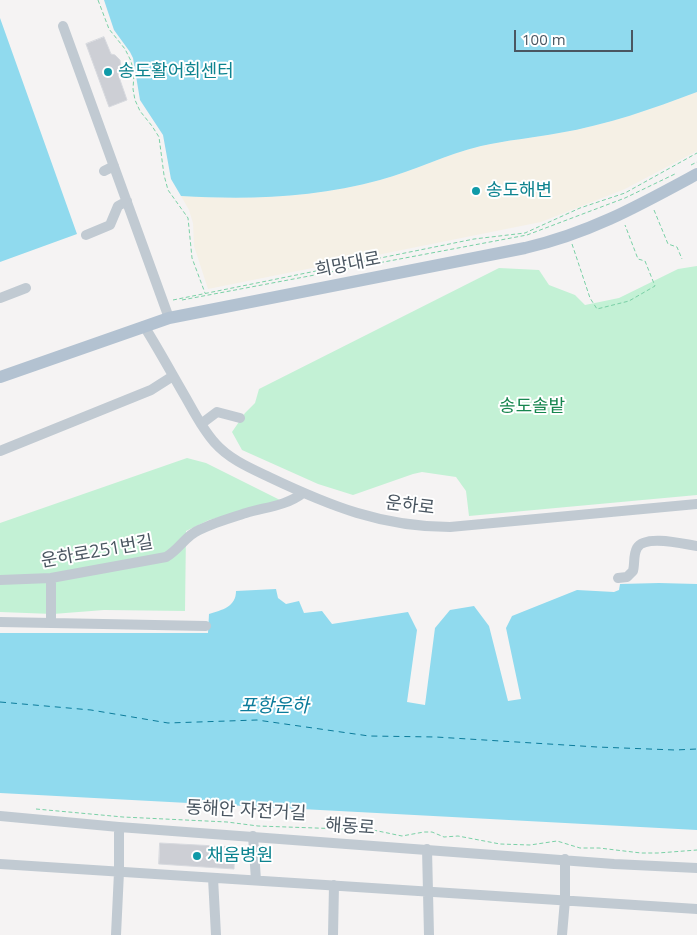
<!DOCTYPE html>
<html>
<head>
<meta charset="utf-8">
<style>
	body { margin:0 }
	#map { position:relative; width:697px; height:935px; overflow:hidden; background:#f5f3f3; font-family:"Open Sans",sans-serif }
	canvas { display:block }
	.scale { position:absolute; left:514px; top:30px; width:119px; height:22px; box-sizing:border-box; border:2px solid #4a5661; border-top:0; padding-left:6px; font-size:15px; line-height:18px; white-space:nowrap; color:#4a5661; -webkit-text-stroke:4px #fff; paint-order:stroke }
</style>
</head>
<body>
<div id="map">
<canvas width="697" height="935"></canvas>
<div class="scale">100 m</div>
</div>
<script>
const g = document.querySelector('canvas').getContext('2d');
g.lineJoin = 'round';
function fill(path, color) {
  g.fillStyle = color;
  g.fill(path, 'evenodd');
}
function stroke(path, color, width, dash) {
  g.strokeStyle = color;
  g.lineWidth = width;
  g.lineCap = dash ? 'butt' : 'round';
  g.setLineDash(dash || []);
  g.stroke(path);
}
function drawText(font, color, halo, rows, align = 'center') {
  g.font = font + ' "Open Sans","Noto Sans KR",sans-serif';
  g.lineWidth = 4;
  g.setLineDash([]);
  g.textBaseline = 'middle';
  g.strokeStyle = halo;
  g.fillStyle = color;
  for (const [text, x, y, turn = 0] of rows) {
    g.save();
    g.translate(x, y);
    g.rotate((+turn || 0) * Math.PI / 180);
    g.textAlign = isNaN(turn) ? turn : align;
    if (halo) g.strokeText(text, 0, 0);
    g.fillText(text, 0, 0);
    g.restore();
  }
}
fill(new Path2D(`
	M697 266V495L469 516 466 491 456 477 422 472 413 474 353 495 318 484 242 450 232 432 245 413 255 403 259 389 499 268 539 270 549 285 575 295 585 305 619 298 678 269Z
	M187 458 206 463 282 501 209 520 186 531 185 611 104 610 53 614 0 612V523Z`), '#c3f1d5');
fill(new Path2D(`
	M697 92V151L625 189 541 222 208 289 194 246 193 223 189 210 181 196C248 200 315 198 380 180 414 171 446 154 481 146 507 140 533 138 559 133 607 125 652 109 697 92Z`), '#f5f0e5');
fill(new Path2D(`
	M104 0H697V92C652 109 607 125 559 133 533 138 507 140 481 146 446 154 414 171 380 180 315 198 248 200 181 196L171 179 163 135 140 100 133 58 130 52 114 30Z
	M0 18 77 234 0 262Z
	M659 583 697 584V830L0 793V633H208L209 614C222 610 236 607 236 591L276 589 278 598 286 604 299 601 304 613 322 611 332 624 408 612 417 630 407 702 425 705 435 628 450 610 474 606 489 626 508 701 521 699 506 628 512 616 577 590 614 592 619 590 620 584Z`), '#90daee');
stroke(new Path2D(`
	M0 702 91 710 168 723 257 720 369 736 436 737 597 747 675 750 697 749`), '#0c7c9b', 1, [6, 5]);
const building = new Path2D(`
	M104 37 111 54 115 55 120 60 121 67 118 74 127 100 109 107 86 44Z
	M160 843 235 847 234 869 159 864Z`);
fill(building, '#cdcfd5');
stroke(building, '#d7d9de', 1);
stroke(new Path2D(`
	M98 0 109 29 125 49 131 61 134 74 133 89 135 100 140 111 152 126 159 137 164 175 168 190 188 218 192 258 205 293
	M691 165 697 162
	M654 210 668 244 677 247 682 259
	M572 244 590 298 597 309 629 301 655 286 645 261 638 259 625 225
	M173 300 474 239 525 233 580 208 625 193 697 153
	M182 300 527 235 625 198 677 173
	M36 809 123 817 227 822 258 826 373 830 402 836 424 832H432L444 837 458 836 500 844 530 845 557 841 580 848H599L641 853H658L697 850`), '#7ad0a6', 1, [4, 2.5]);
stroke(new Path2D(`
	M63 26 169 318
	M104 171 114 166
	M86 235 110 225 118 206 127 201
	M0 298 26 288
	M144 326C159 350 172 374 186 398 195 414 203 430 215 443 229 459 250 468 269 477 330 506 382 527 450 527L697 504
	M201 424 217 412 240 418
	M0 451 151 390 173 376
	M51 578V623
	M618 578 627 577 633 571C635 564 633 555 637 548 645 534 684 544 697 546
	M0 580 51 578 166 557C179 550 186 535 199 530 213 523 230 518 246 513 266 507 286 506 303 493
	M0 622 206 626
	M0 816 119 827 614 864 697 868
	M253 836 256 880
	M427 849 429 935
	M0 864 697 909
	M213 878 216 935
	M116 935 119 872V827
	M333 935 334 885
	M562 935 565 900V859`), '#c1cad2', 10);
stroke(new Path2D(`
	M0 377 169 318 525 248C590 233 638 206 697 174`), '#b3c2d1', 12);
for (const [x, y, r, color] of [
	[108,72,5,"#0f9aa8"],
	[476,191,5,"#0f9aa8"],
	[197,856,5,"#0f9aa8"]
]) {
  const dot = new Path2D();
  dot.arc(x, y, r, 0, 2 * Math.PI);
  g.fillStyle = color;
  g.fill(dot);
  stroke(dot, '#fff', 2);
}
drawText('18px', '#0d838f', '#fff', [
	["송도활어회센터",118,72],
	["송도해변",486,191],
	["채움병원",207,856]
], 'left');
drawText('18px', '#4a5661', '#fff', [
	["희망대로",348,265,-11],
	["운하로",410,506,7],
	["운하로251번길",97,552,-10],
	["동해안 자전거길",246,811,3],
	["해동로",350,827,4]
]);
drawText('18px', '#17864f', '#fff', [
	["송도솔밭",532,407]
]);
drawText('italic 19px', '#0c7c9b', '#fff', [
	["포항운하",274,707]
]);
</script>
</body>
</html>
